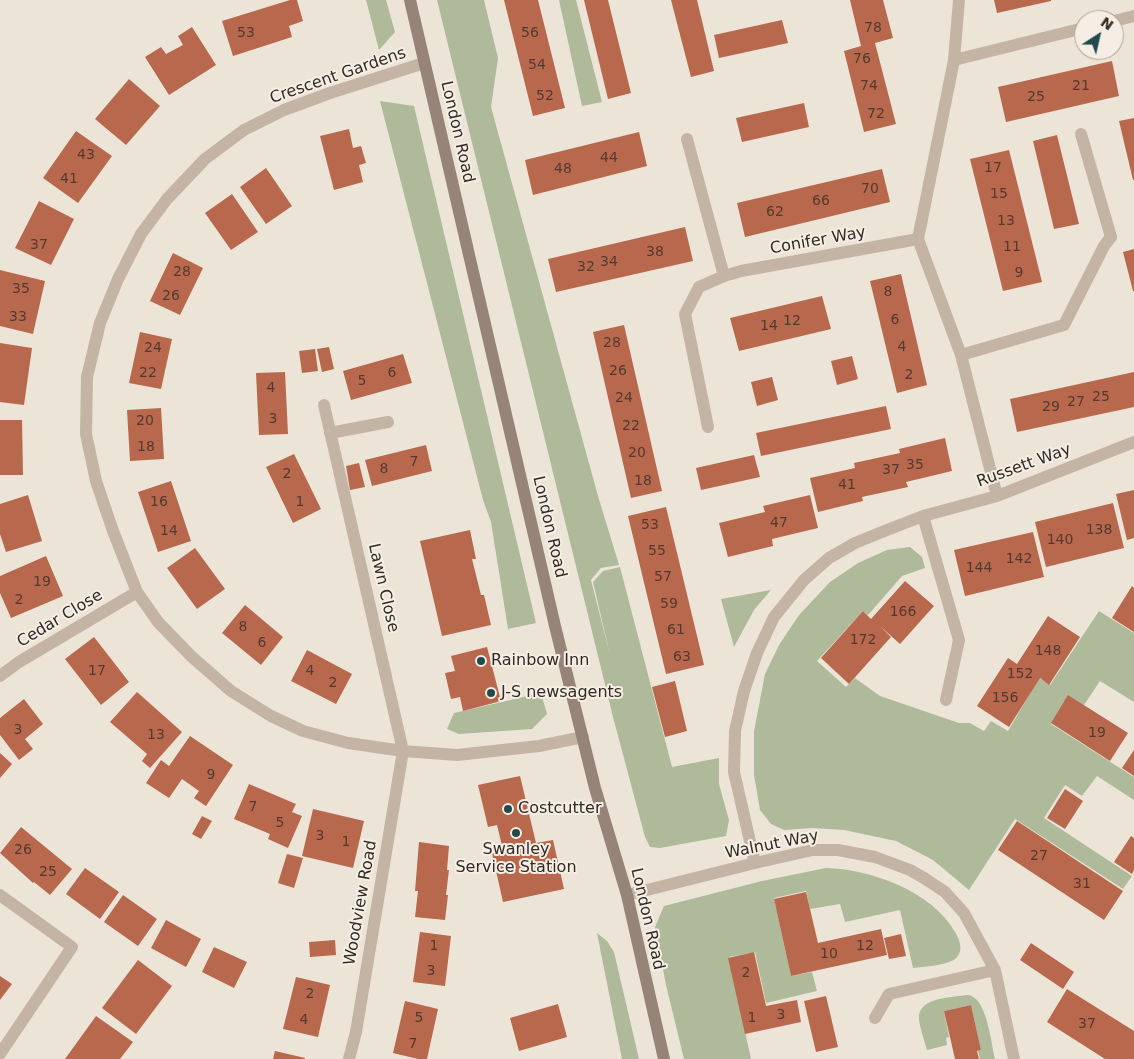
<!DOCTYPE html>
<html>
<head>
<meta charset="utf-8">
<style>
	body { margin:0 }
	#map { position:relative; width:1134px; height:1059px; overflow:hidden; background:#ede4d8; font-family:"DejaVu Sans",sans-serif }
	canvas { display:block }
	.north { position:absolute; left:1074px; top:10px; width:50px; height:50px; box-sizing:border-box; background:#f6eee4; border:1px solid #a7a098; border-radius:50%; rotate:35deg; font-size:14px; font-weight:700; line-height:20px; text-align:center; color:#312a26 }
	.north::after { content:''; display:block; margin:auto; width:18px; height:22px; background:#214a4d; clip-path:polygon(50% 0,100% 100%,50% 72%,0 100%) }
</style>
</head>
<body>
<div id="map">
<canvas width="1134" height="1059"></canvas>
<div class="north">N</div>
</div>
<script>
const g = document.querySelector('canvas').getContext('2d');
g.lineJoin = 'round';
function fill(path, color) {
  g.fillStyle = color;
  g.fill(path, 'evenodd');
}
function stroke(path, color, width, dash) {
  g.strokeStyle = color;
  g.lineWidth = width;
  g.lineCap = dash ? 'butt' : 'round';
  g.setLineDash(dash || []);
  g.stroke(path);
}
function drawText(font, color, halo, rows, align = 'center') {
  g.font = font + ' "DejaVu Sans",sans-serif';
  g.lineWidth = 4;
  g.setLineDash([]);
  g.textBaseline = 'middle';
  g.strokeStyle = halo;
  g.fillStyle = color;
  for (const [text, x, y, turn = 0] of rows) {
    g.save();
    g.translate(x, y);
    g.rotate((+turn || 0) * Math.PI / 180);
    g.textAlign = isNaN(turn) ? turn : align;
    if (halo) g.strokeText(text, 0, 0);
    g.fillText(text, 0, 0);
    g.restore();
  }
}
fill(new Path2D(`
	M366 0H386L395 32 379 50Z
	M437 0H484L498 58 491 107 598 496 619 565 601 568 591 580 610 655 593 582 603 571 620 567 672 767 719 758V784L729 820 726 836 660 848 650 847 645 837 613 717Z
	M559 0H576L602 102 582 106Z
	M380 101 414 106 536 623 508 629 491 522 483 500Z
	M910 547 922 557 925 568 902 576 868 615 863 611 817 661 846 687 855 678 880 696 959 723H970L984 731 991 721 1008 731 1039 678 1050 685 1099 611 1134 633V702L1100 681 1084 705 1069 696 1051 724 1134 777V800L1097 776 1082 796 1065 785 1044 818 1132 876 1123 889 1015 819 969 890 933 860 896 841 844 830 812 828 784 830 771 824 760 810 754 775V731L765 674 779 645 799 615 830 582 858 563 887 550Z
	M771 590 754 610 734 647 721 599Z
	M541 693 547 714 532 729 459 734 447 729 454 713Z
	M826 868C870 869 932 891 955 932 959 939 964 949 957 957 951 965 923 967 913 968L900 910 845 922 840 904 810 909 806 891 774 898 791 976 812 972 817 991 766 1003 755 952 729 957 751 1059H684L666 985 655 927 664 906 762 881Z
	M597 933 607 941 614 952 639 1059H622Z
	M968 995C987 997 991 1043 995 1059H980L978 1051 981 1050 971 1005 944 1011 949 1037 946 1038 947 1045 927 1050C925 1042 918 1023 919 1015 922 997 954 997 968 995Z`), '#afba9a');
fill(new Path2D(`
	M290 0H297L303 21 289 26 292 37 233 56 222 21Z
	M504 0H538L565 108 533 116Z
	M584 0H608L631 93 608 99Z
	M671 0H697L714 71 691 77Z
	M850 0H883L893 38 875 43 896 124 864 132 844 51 861 46Z
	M994 0H1051V1L997 13Z
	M782 20 788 43 719 58 714 35Z
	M192 27 216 65 169 95 145 57 161 47 166 54 183 45 178 36Z
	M1112 61 1119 96 1006 122 998 87Z
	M129 79 160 106 126 145 95 119Z
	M804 103 809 127 742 142 736 118Z
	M1134 118V180H1133L1119 121Z
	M349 129 353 148 361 146 366 163 359 165 363 182 334 190 320 136Z
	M76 131 112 156 78 203 43 178Z
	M639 132 647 166 533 195 525 160Z
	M1057 135 1079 224 1054 229 1033 141Z
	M1009 150 1042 282 1003 291 970 159Z
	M266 168 292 206 266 224 240 187Z
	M882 169 890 202 745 237 737 203Z
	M232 194 258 232 231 250 205 213Z
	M39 201 74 219 51 265 15 248Z
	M685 227 693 261 556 292 548 259Z
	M1134 249V291H1133L1123 252Z
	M173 253 203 268 180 315 150 301Z
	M0 270 45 281 33 334 0 326Z
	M901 274 927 385 897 393 870 281Z
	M822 296 831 329 739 351 730 318Z
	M624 325 662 491 631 498 593 332Z
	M140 332 172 339 161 389 129 383Z
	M0 343 32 348 24 405 0 402Z
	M329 347 334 369 322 372 317 349Z
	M315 349 318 371 302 373 299 351Z
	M403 354 412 383 351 400 343 371Z
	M852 356 858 379 837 385 831 361Z
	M285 372 288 434 259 435 256 373Z
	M1134 372V407L1017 432 1010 399Z
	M772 377 778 400 757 406 751 382Z
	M886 406 891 429 761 456 756 433Z
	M161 408 164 459 130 461 127 410Z
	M0 420H22L23 475H0Z
	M945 438 952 471 906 482 908 487 862 497 863 501 818 512 810 478 855 468 854 463 900 453 899 449Z
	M426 445 432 471 372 486 365 460Z
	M294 454 321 509 293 523 266 467Z
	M754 455 760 477 701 490 696 468Z
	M359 463 365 487 350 490 346 466Z
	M171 481 191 541 158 552 138 492Z
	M1134 490V538L1127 540 1116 494Z
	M28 495 42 541 6 552 0 534V504Z
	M810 495 818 528 772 539 773 546 728 557 719 523 765 512 763 506Z
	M1113 503 1124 548 1046 567 1035 522Z
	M666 507 704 665 666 674 628 516Z
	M470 530 476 559H472L481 595H484L491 625 442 636 420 541Z
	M1033 532 1044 577 965 596 954 550Z
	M195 548 225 589 197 609 167 568Z
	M46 556 63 596 11 618 0 593V576Z
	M905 581 934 606 900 644 880 626 891 637 849 684 821 658 863 611 871 619Z
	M1132 586 1134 588V632L1112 618Z
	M245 605 283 637 261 665 222 633Z
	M1048 616 1080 637 1049 685 1040 678 1009 727 977 706 1008 658 1017 664Z
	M94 637 129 682 101 705 65 659Z
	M487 647 501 701 463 711 460 697 451 699 445 673 455 671 451 656Z
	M307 650 352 674 336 704 291 681Z
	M675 681 687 731 665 737 652 687Z
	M137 692 182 732 150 768 142 761 147 754 110 722Z
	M1068 695 1128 733 1110 761 1051 723Z
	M24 699 43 724 25 739 33 749 19 760 0 735V718Z
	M190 736 233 765 206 806 194 798 199 791 182 779 169 798 146 783 161 760 169 766Z
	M1134 750V776L1122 768Z
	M0 753 12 764 0 778Z
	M520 776 536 843 553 840 564 889 503 902 492 853 503 850 497 825 488 827 478 785Z
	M249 784 296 804 292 812 302 816 288 848 268 839 270 834 234 819Z
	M1065 789 1083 801 1065 829 1047 818Z
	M313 809 364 821 353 868 302 856Z
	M202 816 212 821 201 839 192 834Z
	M1017 821 1123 891 1104 920 998 850Z
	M21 827 72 869 50 895 34 882 33 883 0 853Z
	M1131 836 1134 838V870L1132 874 1114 862Z
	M419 842 449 846 447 870H449L446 895H448L445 920 415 917 418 891H415Z
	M287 854 303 858 294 888 278 883Z
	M85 868 119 892 100 919 66 894Z
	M806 892 818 943 881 929 887 955 791 976 774 899Z
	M123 895 157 919 138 946 104 922Z
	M166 920 201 939 186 967 151 948Z
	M420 932 451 936 445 986 413 982Z
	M901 934 906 956 889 959 884 938Z
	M335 940 336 955 310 957 309 942Z
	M1031 943 1074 972 1063 989 1020 960Z
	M214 947 247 962 234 988 202 972Z
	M754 952 766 1006 797 1000 801 1022 745 1034 728 958Z
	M138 960 172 986 136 1034 102 1008Z
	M0 976 12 984 0 1000Z
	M296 977 330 985 318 1037 283 1029Z
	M1067 989 1134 1031V1059H1105L1047 1022Z
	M826 996 838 1047 816 1052 804 1001Z
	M405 1001 438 1009 427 1059H418L393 1053Z
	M558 1004 567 1037 519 1051 510 1018Z
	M971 1005 981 1050 977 1051 979 1059H955L944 1011Z
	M96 1016 133 1042 120 1059H65Z
	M275 1051 305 1058V1059H273Z`), '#b8684c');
stroke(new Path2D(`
	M1081 134 1111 237`), '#c4b4a6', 12);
stroke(new Path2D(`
	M959 0 954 60 918 239 961 355 997 496
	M1114 21 1134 16
	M954 60 1084 28
	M424 63 330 93 284 110 244 130 205 159 167 199 141 234 118 279 100 323 87 377 86 434 96 481 113 531 137 592 158 622 192 657 231 691 271 716 303 731 348 743 403 751 457 755 539 746 583 737
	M687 139 724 276
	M961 355 1064 325 1104 246 1111 237
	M324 405 403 751 356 1032 349 1059
	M708 427 685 314 699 287 724 276 741 271 918 239
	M330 433 388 422
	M923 516 959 640 946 700
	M0 676 19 662 137 592
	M755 863 734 772 735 731 744 691 757 653 774 617 804 580 829 558 855 543 887 530 923 516 997 496 1134 442
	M0 895 72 947 0 1054
	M627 895 755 863 813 850H838L875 857 910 870 924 878 945 892 964 913 995 970 1014 1059
	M875 1018 889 994 995 970`), '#c4b4a6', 12);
stroke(new Path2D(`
	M410 0 555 626 595 788 627 895 664 1059`), '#978478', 12);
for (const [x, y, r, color] of [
	[481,661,5,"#214a4d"],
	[491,693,5,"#214a4d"],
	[508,809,5,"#214a4d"],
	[516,833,5,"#214a4d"]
]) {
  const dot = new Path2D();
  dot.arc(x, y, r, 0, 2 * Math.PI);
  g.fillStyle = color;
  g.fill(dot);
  stroke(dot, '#f6eee4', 2);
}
drawText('14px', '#533a30', null, [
	["78",873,28],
	["53",246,33],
	["56",530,33],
	["76",862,59],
	["54",537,65],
	["74",869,86],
	["21",1081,86],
	["52",545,96],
	["25",1036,97],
	["72",876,114],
	["43",86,155],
	["44",609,158],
	["17",993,168],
	["48",563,169],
	["41",69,179],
	["70",870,189],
	["15",999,194],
	["66",821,201],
	["62",775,212],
	["13",1006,221],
	["37",39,245],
	["11",1012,247],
	["38",655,252],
	["34",609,262],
	["32",586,267],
	["28",182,272],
	["9",1019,273],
	["35",21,289],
	["8",888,292],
	["26",171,296],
	["33",18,317],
	["6",895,320],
	["12",792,321],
	["14",769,326],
	["28",612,343],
	["4",902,347],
	["24",153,348],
	["26",618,371],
	["22",148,373],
	["6",392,373],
	["2",909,375],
	["5",362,381],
	["4",271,388],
	["25",1101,397],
	["24",624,398],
	["27",1076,402],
	["29",1051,407],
	["3",273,419],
	["20",145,421],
	["22",631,426],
	["18",146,447],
	["20",637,453],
	["7",414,462],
	["35",915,465],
	["8",384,469],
	["37",891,470],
	["2",287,474],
	["18",643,481],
	["41",847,485],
	["16",159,502],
	["1",300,502],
	["47",779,523],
	["53",650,525],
	["138",1099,530],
	["14",169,531],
	["140",1060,540],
	["55",657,551],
	["142",1019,559],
	["144",979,568],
	["57",663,577],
	["19",42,582],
	["2",19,600],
	["59",669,604],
	["166",903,612],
	["8",243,627],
	["61",676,630],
	["172",863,640],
	["6",262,643],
	["148",1048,651],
	["63",682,657],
	["17",97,671],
	["4",310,671],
	["152",1020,674],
	["2",333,683],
	["156",1005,698],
	["3",18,730],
	["19",1097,733],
	["13",156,735],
	["9",211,775],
	["7",253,807],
	["5",280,823],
	["3",320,836],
	["1",346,842],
	["26",23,850],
	["27",1039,856],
	["25",48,872],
	["31",1082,884],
	["1",434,946],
	["12",865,946],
	["10",829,954],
	["3",431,971],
	["2",746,973],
	["2",310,994],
	["3",781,1015],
	["5",419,1018],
	["1",752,1018],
	["4",304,1020],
	["37",1087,1024],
	["7",413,1044]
]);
drawText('16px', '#312a26', '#f6eee4', [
	["Crescent Gardens",338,76,-19],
	["London Road",457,132,77],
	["Conifer Way",818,241,-10],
	["Russett Way",1024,466,-20],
	["London Road",549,527,77],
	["Lawn Close",383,588,77],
	["Cedar Close",60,619,-31],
	["Walnut Way",772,845,-11],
	["Woodview Road",361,903,-80],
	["London Road",647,919,77]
]);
drawText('16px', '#312a26', '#f6eee4', [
	["Rainbow Inn",491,661],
	["J-S newsagents",501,693],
	["Costcutter",518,809],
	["Swanley",516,850,"center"],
	["Service Station",516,868,"center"]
], 'left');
</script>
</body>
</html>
